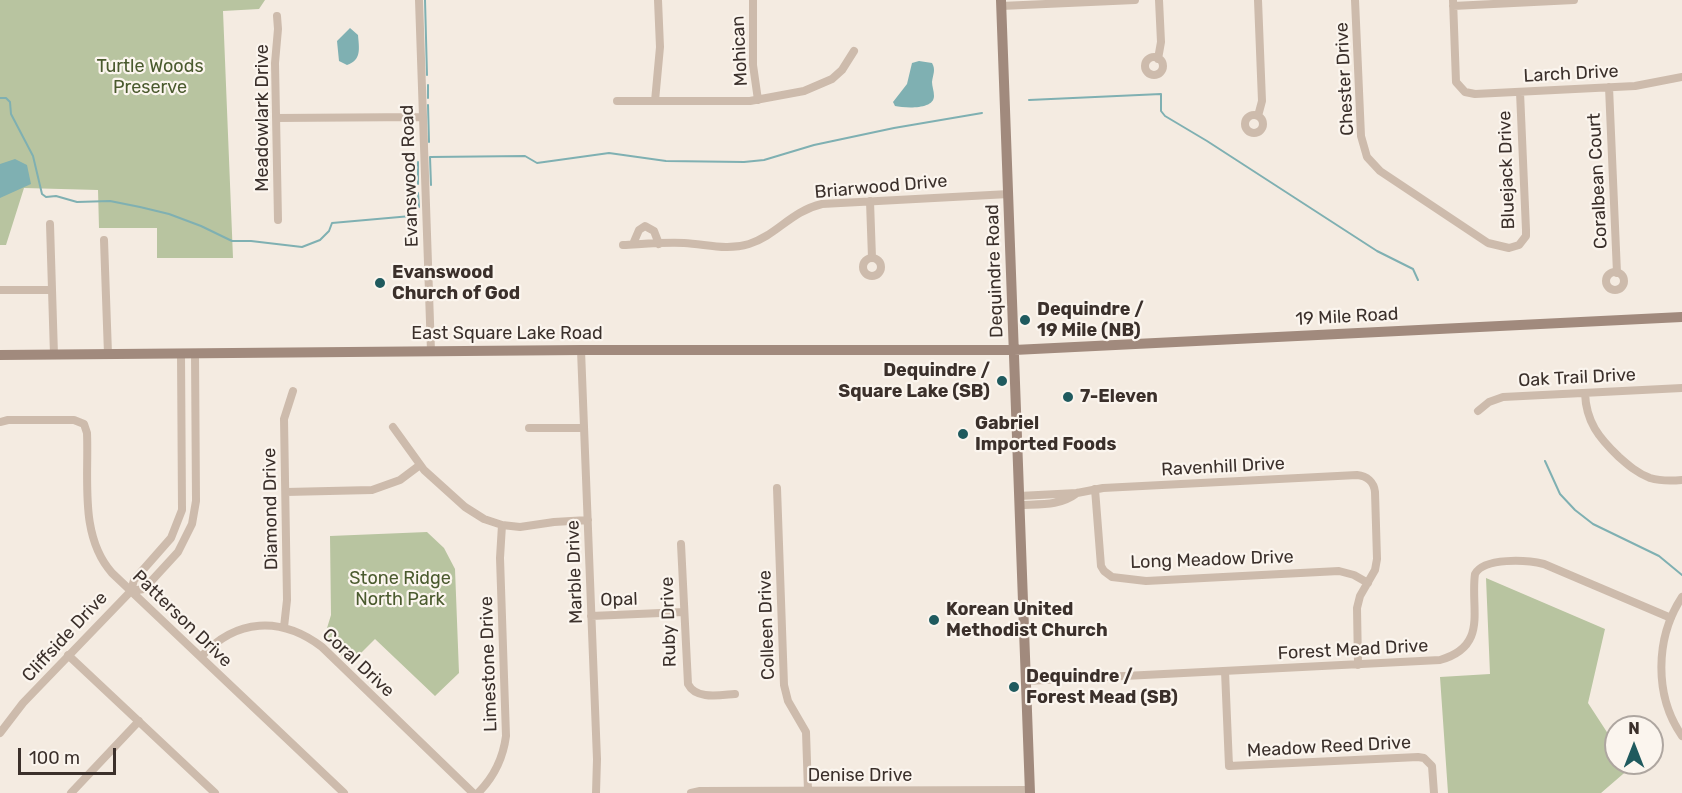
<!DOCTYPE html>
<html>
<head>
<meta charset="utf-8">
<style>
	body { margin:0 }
	#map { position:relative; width:1682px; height:793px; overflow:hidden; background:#f4ebe1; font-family:Rubik,sans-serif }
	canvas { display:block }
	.north { position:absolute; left:1604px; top:715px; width:60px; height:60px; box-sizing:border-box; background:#fbf5ee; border:2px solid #aea6a0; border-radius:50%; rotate:0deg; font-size:16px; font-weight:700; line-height:24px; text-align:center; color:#3b302b }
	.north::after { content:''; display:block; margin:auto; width:21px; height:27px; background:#1f5a5e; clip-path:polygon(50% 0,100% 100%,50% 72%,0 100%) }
	.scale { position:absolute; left:18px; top:748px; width:98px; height:27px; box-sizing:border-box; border:3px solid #3b302b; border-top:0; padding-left:8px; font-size:18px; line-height:21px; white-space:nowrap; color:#3b302b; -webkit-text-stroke:4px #fbf5ee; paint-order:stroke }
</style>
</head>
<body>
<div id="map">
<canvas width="1682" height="793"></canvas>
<div class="north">N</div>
<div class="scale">100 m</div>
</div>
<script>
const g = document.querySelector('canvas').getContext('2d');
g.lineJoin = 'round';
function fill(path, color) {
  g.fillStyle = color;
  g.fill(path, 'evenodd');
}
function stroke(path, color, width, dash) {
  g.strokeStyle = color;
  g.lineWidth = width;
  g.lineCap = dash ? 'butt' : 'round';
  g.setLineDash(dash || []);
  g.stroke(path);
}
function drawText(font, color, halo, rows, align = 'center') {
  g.font = font + ' Rubik,sans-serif';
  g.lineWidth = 4.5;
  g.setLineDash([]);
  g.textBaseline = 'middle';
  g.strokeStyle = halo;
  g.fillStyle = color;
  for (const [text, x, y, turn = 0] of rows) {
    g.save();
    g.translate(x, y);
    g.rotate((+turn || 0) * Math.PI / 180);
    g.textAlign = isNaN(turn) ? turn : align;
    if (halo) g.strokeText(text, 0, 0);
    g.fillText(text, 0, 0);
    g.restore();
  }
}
fill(new Path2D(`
	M0 0H265L259 9 223 11 233 258H157V228H99L98 190 24 188 6 245H0Z
	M427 532 444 548 455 569 459 673 435 696 375 639 350 664 324 638 331 615 330 536Z
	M1486 578 1605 629 1588 703 1616 746V763H1627L1630 768 1601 793H1448L1440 677 1490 674Z`), '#b8c4a0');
fill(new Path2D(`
	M350 28 358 35C359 48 362 60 347 65L339 61 337 41Z
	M919 61 932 63C936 70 933 74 932 82 932 86 934 91 934 96 934 110 905 108 895 106L893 102 907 84 912 63Z
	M15 159 27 165 31 184 0 198V164Z`), '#7fb0b2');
stroke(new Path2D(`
	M425 0 427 75
	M428 85V98
	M0 98H6L10 102 11 114 33 156 42 194 46 197 56 196 77 202 110 201 140 207 169 214 201 226 232 241H251L302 247 320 240 329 231 332 223 411 216
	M1029 100 1161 94V111L1165 116 1207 141 1377 251 1413 269 1418 280
	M428 105 429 142
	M418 162V184
	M431 185 430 157 525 156 537 163 609 153 666 161 744 162 764 160 814 145 894 128 982 113
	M418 193 419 207
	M1545 461 1560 494 1575 510 1593 524 1659 556 1682 575`), '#7fb0b2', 2);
stroke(new Path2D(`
	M419 0 431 351
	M753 0V65L758 100
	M1258 0 1262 101 1258 116
	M1355 0 1361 136 1367 157 1380 171 1488 243 1509 248 1519 245 1526 236V230L1520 92
	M1453 0 1456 82 1465 92 1475 94 1635 86 1682 77
	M1001 6 1135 0
	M1453 6 1574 0
	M277 16 278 29 275 63 278 220
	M1145 66a9 9 0 1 1 18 0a9 9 0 1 1-18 0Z
	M1158 59 1161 42 1159 0
	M1609 87 1617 273
	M617 101H750L804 91 832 79 842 70 854 51
	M655 101 660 47 658 0
	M1245 124a9 9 0 1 1 18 0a9 9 0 1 1-18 0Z
	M276 118 423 117
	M870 201 872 258
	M50 224 54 355
	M104 240 108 354
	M633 244 639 230 645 226 654 231 659 244
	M623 245C643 244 664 242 684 243 706 244 726 251 749 244 777 235 791 211 822 204L1009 194
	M863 267a9 9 0 1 1 18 0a9 9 0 1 1-18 0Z
	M1606 281a9 9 0 1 1 18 0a9 9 0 1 1-18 0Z
	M0 290H52
	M581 350 597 759 596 793
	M181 354 182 510 171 538 134 580 131 591 144 589 178 552 192 524 196 501 195 353
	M1585 393C1586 422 1599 438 1619 457 1628 465 1637 473 1650 478 1660 481 1671 481 1682 480
	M1478 411 1489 402 1503 397 1682 388
	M0 422 8 420H74L84 424 87 433C89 479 79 536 112 573L344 793
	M393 427 424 470 465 507 484 519 502 525 520 527 554 522 588 520
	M529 428H584
	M777 488 784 685 788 701 806 732 808 791
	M1095 489 1101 566 1104 571 1112 577 1146 581 1339 571 1354 575 1368 583
	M286 492 372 490 400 480 420 465
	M1019 496 1077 493 1103 488 1357 475C1367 476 1374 482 1375 492L1377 559 1375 570 1360 596 1357 608 1358 665
	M1020 505C1041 504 1060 506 1077 493
	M681 544 688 684C696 700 720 695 735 694
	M1682 597C1655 638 1654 696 1682 736
	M591 616 684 612
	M284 627 287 600 284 419 293 391
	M68 655 215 793
	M201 657C236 618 281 616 322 647L473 793
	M1225 671 1229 766 1418 757 1424 758 1432 766 1434 793
	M1026 681 1440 660C1489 646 1470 609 1475 574 1484 557 1527 560 1544 564L1671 618
	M0 733 23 703 131 591
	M71 793 139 721
	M478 793C494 777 503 759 506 736L500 558 502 525
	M691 793 700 791 1030 790`), '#cdbbac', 8);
stroke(new Path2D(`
	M1001 0 1030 793
	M0 355 581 350H1014L1682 317`), '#a18a7d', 10);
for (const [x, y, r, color] of [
	[380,283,6,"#1f5a5e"],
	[1025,320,6,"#1f5a5e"],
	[1002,381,6,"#1f5a5e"],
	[1068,397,6,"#1f5a5e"],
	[963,434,6,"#1f5a5e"],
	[934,620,6,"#1f5a5e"],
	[1014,687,6,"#1f5a5e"]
]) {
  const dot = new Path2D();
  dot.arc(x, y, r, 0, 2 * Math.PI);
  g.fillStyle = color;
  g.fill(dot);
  stroke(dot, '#fbf5ee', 2);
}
drawText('18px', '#3b302b', '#fbf5ee', [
	["Mohican",740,51,-93],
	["Larch Drive",1571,74,-3],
	["Chester Drive",1345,79,-93],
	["Meadowlark Drive",263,118,-90],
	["Bluejack Drive",1507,170,-92],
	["Evanswood Road",410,176,-92],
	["Coralbean Court",1598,181,-93],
	["Briarwood Drive",881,187,-5],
	["Dequindre Road",995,271,-92],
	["19 Mile Road",1347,317,-3],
	["East Square Lake Road",507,334],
	["Oak Trail Drive",1577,378,-3],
	["Ravenhill Drive",1223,467,-3],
	["Diamond Drive",271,509,-91],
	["Long Meadow Drive",1212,560,-2],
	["Marble Drive",575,572,-92],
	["Opal",619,600,-2],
	["Patterson Drive",182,619,44],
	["Ruby Drive",669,622,-92],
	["Colleen Drive",767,625,-92],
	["Cliffside Drive",65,637,-47],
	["Forest Mead Drive",1353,650,-3],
	["Coral Drive",358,663,43],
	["Limestone Drive",489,664,-92],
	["Meadow Reed Drive",1329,747,-3],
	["Denise Drive",860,776]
]);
drawText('18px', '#4a5a2e', '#fbf5ee', [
	["Turtle Woods",150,67],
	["Preserve",150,88],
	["Stone Ridge",400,579],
	["North Park",400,600]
]);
drawText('bold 18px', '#3b302b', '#fbf5ee', [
	["Evanswood",392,273],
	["Church of God",392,294],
	["Dequindre /",1037,310],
	["19 Mile (NB)",1037,331],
	["Dequindre /",990,371,"right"],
	["Square Lake (SB)",990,392,"right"],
	["7-Eleven",1080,397],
	["Gabriel",975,424],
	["Imported Foods",975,445],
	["Korean United",946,610],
	["Methodist Church",946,631],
	["Dequindre /",1026,677],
	["Forest Mead (SB)",1026,698]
], 'left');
</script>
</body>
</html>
